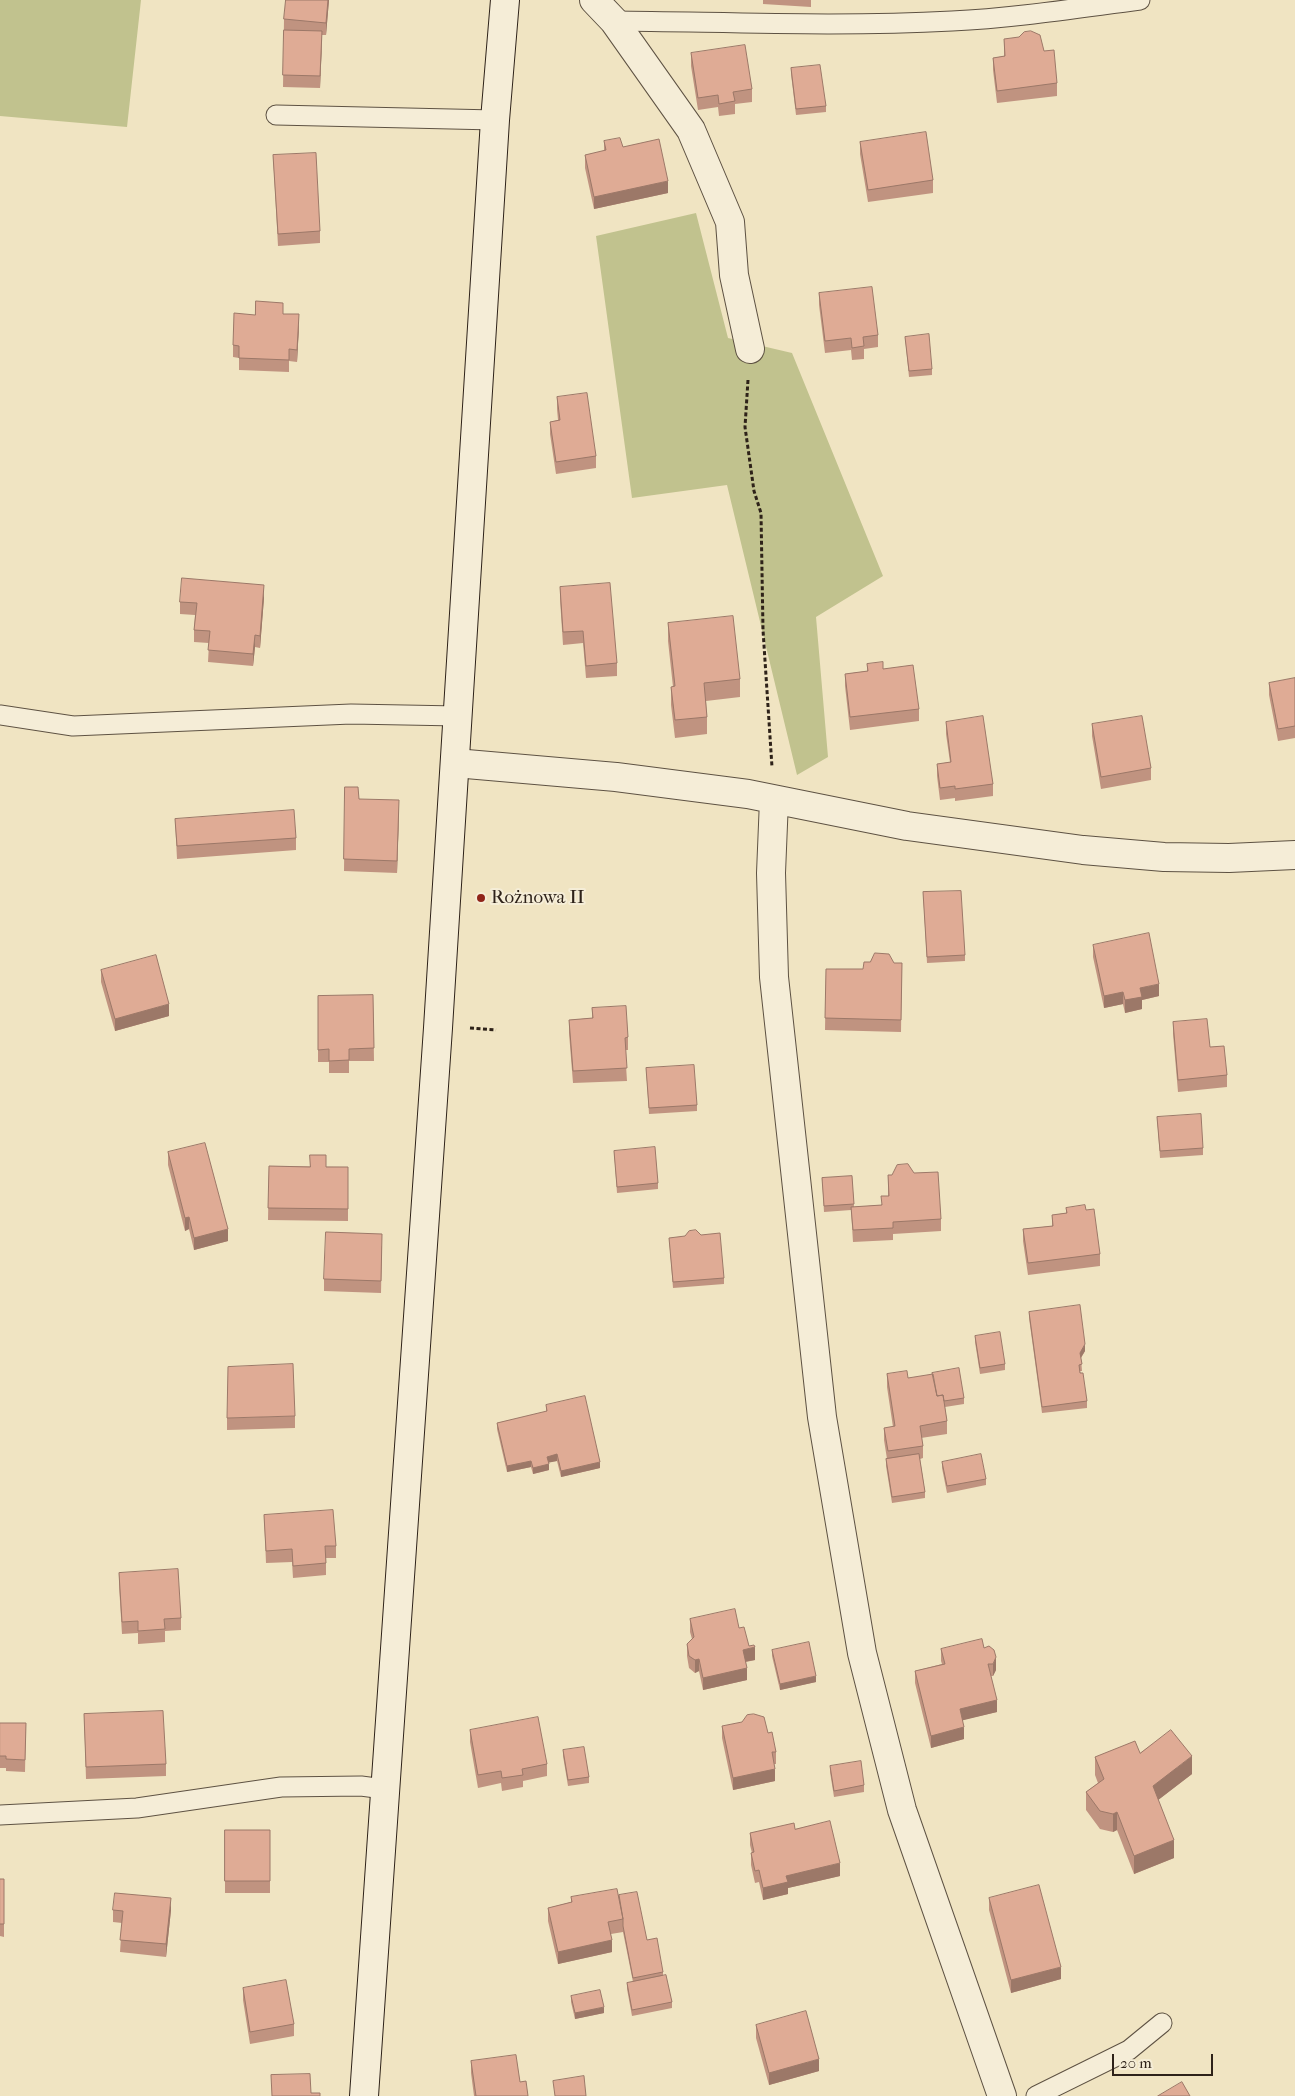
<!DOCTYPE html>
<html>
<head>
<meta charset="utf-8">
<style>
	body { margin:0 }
	#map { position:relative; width:1295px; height:2096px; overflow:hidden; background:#f0e4c2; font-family:"IM FELL French Canon",serif }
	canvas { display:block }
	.scale { position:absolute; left:1112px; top:2054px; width:101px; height:22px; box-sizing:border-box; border:2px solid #2e2219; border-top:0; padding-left:6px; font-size:15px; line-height:18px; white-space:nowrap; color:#2e2219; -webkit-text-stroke:4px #f5edd7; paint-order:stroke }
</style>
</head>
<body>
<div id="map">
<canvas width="1295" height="2096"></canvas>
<div class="scale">20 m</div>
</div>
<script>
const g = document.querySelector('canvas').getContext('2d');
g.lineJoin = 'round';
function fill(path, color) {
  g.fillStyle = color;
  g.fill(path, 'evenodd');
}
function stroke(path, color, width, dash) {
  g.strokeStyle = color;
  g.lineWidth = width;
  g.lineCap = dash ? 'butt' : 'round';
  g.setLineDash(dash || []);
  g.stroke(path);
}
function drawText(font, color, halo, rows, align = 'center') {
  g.font = font + ' "IM FELL French Canon",serif';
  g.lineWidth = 4;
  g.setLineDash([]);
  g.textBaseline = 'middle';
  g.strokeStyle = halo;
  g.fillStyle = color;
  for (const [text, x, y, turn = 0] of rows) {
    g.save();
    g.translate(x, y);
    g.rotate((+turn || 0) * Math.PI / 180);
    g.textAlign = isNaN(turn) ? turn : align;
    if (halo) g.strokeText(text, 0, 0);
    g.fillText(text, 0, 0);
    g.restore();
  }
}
fill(new Path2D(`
	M0 0H141L127 127 0 116Z
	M696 213 728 338 792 353 883 576 816 617 828 757 797 775 727 485 632 498 596 236Z`), '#c1c28e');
const lane = new Path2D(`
	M614 21C726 22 839 27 952 21 1015 18 1078 8 1140 0
	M276 115 495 120
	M0 715 73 726 351 714 458 716
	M0 1815 137 1808 281 1787 361 1786 384 1789
	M1036 2096 1129 2050 1162 2023`);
const street = new Path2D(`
	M594 0 614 21 691 130 730 222 734 275 750 349
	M455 763 616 777 748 794 907 826 1083 850 1164 857 1229 858 1295 855
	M774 800 771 873 774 977 822 1417 862 1653 902 1810 1002 2096`);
const secondary = new Path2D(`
	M364 2096 438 1028 495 120 505 0`);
stroke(lane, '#5e5243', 21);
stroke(street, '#5e5243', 30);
stroke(secondary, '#2e2219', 30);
stroke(new Path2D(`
	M748 380 745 427 754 491 761 513 763 630 772 767
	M470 1028 496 1030`), '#2e2219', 3, [4, 2.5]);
stroke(lane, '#f5edd7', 19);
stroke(street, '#f5edd7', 28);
stroke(secondary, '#f5edd7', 28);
fill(new Path2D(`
	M286 0H329L326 35H322L320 88 283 87 284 19Z
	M763 0H811V7L763 4Z
	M1004 39 1057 83V96L997 103 993 70V58L1004 56Z
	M691 53 752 89V102L735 104V114L719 116 718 107 698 110 691 66Z
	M791 68 826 106V112L796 115 791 74Z
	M604 141 623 147 668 193 594 209 585 168V155L604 151Z
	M860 142 933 180V193L868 202 860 154Z
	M273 155 320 231V243L278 246Z
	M819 293 878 335V347L864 349V359L852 360 851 350 825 353 819 305Z
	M283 314 299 326 297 362 289 361V372L239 370V358L233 357V345L255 315Z
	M905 337 932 369V375L909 377Z
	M557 397 596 456V468L556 474 550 434V422L558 420 557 409Z
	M560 587 617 663V676L586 678 583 643 563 645 560 599Z
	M264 598 260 648 255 647 253 666 208 662 209 643 194 642V630L195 615 180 614V602Z
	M668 623 740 679V697L706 701 707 717V734L675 738 671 705V687H673L668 641Z
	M867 664 883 669 919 709V721L850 730 845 686V674L867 671Z
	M1295 678V738L1278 741 1269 695V683Z
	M946 722 993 784V796L955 801V798L940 800 937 776V764L950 762 946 734Z
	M1092 724 1151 768V780L1101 789 1092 736Z
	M345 787 359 799 399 812 397 873 344 871Z
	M175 819 296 838V850L177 859Z
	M923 892 965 955V961L927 963Z
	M1093 945 1159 996 1142 1000V1009L1125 1013 1123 1004 1104 1008 1093 957Z
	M894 963H902L901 1032 825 1030 826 969H863Z
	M101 970 169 1016 115 1031 101 982Z
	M373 995 374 1061H349V1073H329V1062H318V996Z
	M592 1008 628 1037V1050H625L627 1081 573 1083 569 1033V1020L592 1018Z
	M1173 1022 1210 1047 1227 1075V1087L1178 1092 1173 1034Z
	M646 1068 697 1105V1111L649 1114Z
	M1157 1117 1203 1148V1155L1160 1158Z
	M614 1151 658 1183V1189L617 1193Z
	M168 1152 228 1241 194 1250 189 1229 185 1231 168 1165Z
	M269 1166 348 1167V1221L268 1220Z
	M888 1175 941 1219V1231L893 1234V1240L853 1242 851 1210 824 1212 822 1178 852 1176 854 1207 881 1205 888 1196Z
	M1066 1208 1086 1210 1100 1254V1266L1028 1275 1023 1241V1229L1052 1226V1215L1066 1213Z
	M669 1238 724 1278V1284L673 1288Z
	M382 1246 381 1293 324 1291V1279Z
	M1029 1312 1085 1351 1081 1358 1082 1371H1080L1087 1401V1408L1042 1413 1029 1318Z
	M975 1336 1005 1364V1370L980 1374 975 1342Z
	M887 1374 908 1378 964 1398V1404L945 1407 947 1421V1434L921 1438 923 1446V1458L920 1459 925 1492V1498L892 1503 886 1466V1459H887L884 1440V1428L893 1427 887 1387Z
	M546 1405 600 1468 561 1477 557 1461 548 1462 549 1470 533 1474 531 1467 507 1472 497 1429V1423L546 1412Z
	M295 1416V1428L227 1430V1418Z
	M942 1462 986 1479V1485L947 1493 942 1468Z
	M264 1515 336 1546V1558H326V1575L293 1578 292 1562 266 1563Z
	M119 1573 181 1618V1630L165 1631V1642L138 1644V1633L122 1634 119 1585Z
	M690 1619 739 1628 755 1660 746 1662 747 1680 703 1690 699 1671 695 1673 689 1668 687 1656V1644L692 1639 690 1632Z
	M984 1648 996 1670 993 1676H991L997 1712 962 1720 964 1739 931 1748 915 1683V1671L942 1664 941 1661V1649Z
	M772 1650 816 1682 780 1690 772 1656Z
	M84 1714 166 1764V1776L86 1779Z
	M0 1723H26L25 1772 6 1771V1768H0Z
	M722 1726 768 1733 776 1752V1764H774L775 1781 733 1790 722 1738Z
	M470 1730 547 1764V1776L523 1781V1787L502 1791 501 1783 478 1788 470 1742Z
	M563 1750 589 1777V1783L568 1786 563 1756Z
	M1140 1753 1192 1774 1158 1800 1174 1858 1134 1874 1117 1830 1113 1832 1100 1829 1086 1810V1792L1098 1783 1095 1775V1757Z
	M830 1766 864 1785V1792L834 1797 830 1772Z
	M795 1829 840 1876 788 1888V1894L763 1900 759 1882 755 1883 751 1865V1853H752L750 1845V1833Z
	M225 1830H270V1893H225Z
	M0 1879H4V1937L0 1936Z
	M619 1895 647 1940 663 1972V1976L672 2002V2008L632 2016 627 1989V1983L633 1982 623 1932 611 1934 612 1952 558 1964 548 1921V1908L571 1902V1897Z
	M989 1898 1061 1979 1011 1993 989 1910Z
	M113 1910H171L166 1957 120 1952 122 1923 113 1922Z
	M243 1988 294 2024V2036L250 2044 243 2000Z
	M571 1996 604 2013 575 2019 571 2002Z
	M756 2025 819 2071 769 2085 756 2038Z
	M471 2061 520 2082 528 2096H474L471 2073Z`), '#c09380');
fill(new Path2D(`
	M328 0H329L326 35V23Z
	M322 31V43L320 88V76Z
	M668 181V193L594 209V197Z
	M299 314V326L297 362V350Z
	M264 585V598L260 648V636Z
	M255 635V647L253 666V654Z
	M399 800V812L397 873V861Z
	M1159 984V996L1142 1000V1009L1125 1013V1000L1140 988Z
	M1123 992V1004L1104 1008V996Z
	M169 1004V1016L115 1031V1019Z
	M189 1217V1229L185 1231V1218Z
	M228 1229V1241L194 1250V1238Z
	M1085 1344V1351L1080 1359V1353Z
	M557 1454V1461L547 1463V1457Z
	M531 1461V1467L507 1472V1466Z
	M600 1462V1468L561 1477V1471Z
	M549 1464V1470L533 1474V1468Z
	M755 1647V1660L743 1662V1650Z
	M996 1657V1670L993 1676V1664Z
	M699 1659V1671L695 1673V1660Z
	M747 1668V1680L703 1690V1678Z
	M816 1676V1682L780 1690V1684Z
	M997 1700V1712L960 1721V1709Z
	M964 1727V1739L931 1748V1736Z
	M1192 1756V1774L1153 1804V1786Z
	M775 1769V1781L733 1790V1778Z
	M1117 1812V1830L1113 1832V1814Z
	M1174 1840V1858L1134 1874V1856Z
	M840 1863V1876L788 1888V1894L763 1900V1888L786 1876Z
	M171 1898V1910L166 1957V1944Z
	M612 1940V1952L558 1964V1952Z
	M1061 1967V1979L1011 1993V1980Z
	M604 2007V2013L575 2019V2013Z
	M819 2059V2071L769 2085V2073Z`), '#9c7868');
const building = new Path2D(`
	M286 0H328L326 23 284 19Z
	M284 30 322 31 320 76 283 75Z
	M1031 31 1040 35 1044 51 1054 50 1057 83 997 91 993 58 1005 56 1004 39 1019 37 1024 32Z
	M745 45 752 89 733 92 735 101 719 104 718 95 698 98 691 53Z
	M820 65 826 106 796 109 791 68Z
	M926 132 933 180 868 190 860 142Z
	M620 138 623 147 659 139 668 181 594 197 585 155 606 150 604 141Z
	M316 153 320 231 278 234 273 155Z
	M872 287 878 335 863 337 864 346 852 348 851 338 825 341 819 293Z
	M256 301 283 303V314H299L297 350 289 349V360L239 358V346L233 345 234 313 255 315Z
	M929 334 932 369 909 371 905 337Z
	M587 393 596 456 556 462 550 422 560 420 557 397Z
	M182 578 264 585 260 636 255 635 253 654 208 650 210 631 194 630 197 603 180 602Z
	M610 583 617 663 586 666 583 631 563 632 560 587Z
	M733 616 740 679 704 683 707 717 675 720 671 687 675 686 668 623Z
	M883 662V669L913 665 919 709 850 717 845 674 868 671 867 664Z
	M1295 678V726L1278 729 1269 683Z
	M983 716 993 784 955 789V786L940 788 937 764 951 762 946 722Z
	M1142 716 1151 768 1101 777 1092 724Z
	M345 787H358L359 799 399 800 397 861 344 859Z
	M294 810 296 838 177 846 175 819Z
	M961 891 965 955 927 957 923 892Z
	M1149 933 1159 984 1140 988 1142 997 1125 1000 1123 992 1104 996 1093 945Z
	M875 953 889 954 894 963H902L901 1020 825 1018 826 969H863L864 962H870Z
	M156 955 169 1004 115 1019 101 970Z
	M373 995 374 1048 349 1049V1060L329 1061V1049L318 1050V996Z
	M626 1006 628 1037 625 1038 627 1068 573 1071 569 1020 593 1018 592 1008Z
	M1207 1019 1210 1047 1224 1046 1227 1075 1178 1080 1173 1022Z
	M694 1065 697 1105 649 1108 646 1068Z
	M1201 1114 1203 1148 1160 1151 1157 1117Z
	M205 1143 228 1229 194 1238 189 1217 185 1218 168 1152Z
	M655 1147 658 1183 617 1187 614 1151Z
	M310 1155H326V1167H348V1209L268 1208 269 1166 310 1167Z
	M908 1164 914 1173 938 1172 941 1219 893 1222V1228L853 1230 851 1207 882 1205 881 1196H889L888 1175H892L897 1165Z
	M852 1176 854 1204 824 1206 822 1178Z
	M1085 1205 1086 1210 1094 1209 1100 1254 1028 1263 1023 1229 1053 1226 1052 1215 1067 1213 1066 1208Z
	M696 1230 701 1235 720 1233 724 1278 673 1282 669 1238 685 1236 689 1231Z
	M326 1232 382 1234 381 1281 324 1279Z
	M1080 1305 1085 1344 1080 1353 1082 1364 1079 1365 1080 1373H1083L1087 1401 1042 1407 1029 1312Z
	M1000 1332 1005 1364 980 1368 975 1336Z
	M293 1364 295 1416 227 1418 228 1367Z
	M959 1368 964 1398 944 1401 943 1395 937 1396 932 1373Z
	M907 1371 908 1378 933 1374 937 1396 943 1395 947 1421 920 1426 923 1446 888 1451 884 1428 895 1426 887 1374Z
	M585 1396 600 1462 561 1471 557 1454 547 1457 549 1464 533 1468 531 1461 507 1466 497 1423 547 1411 546 1405Z
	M919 1454 925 1492 892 1497 886 1459Z
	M981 1454 986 1479 947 1486 942 1462Z
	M333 1510 336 1546H325L326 1563 293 1566 292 1549 266 1551 264 1515Z
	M178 1569 181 1618 164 1619 165 1629 138 1631V1621L122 1622 119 1573Z
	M735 1609 739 1628 744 1627 749 1646 754 1645 755 1647 743 1650 747 1668 703 1678 699 1659 695 1660 689 1656 687 1644 694 1637 690 1619Z
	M982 1639 984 1648 989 1646 994 1650 996 1657 993 1664H988L997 1700 960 1709 964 1727 931 1736 915 1671 945 1664 941 1649Z
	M809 1642 816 1676 780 1684 772 1650Z
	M163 1711 166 1764 86 1767 84 1714Z
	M754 1714 764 1717 768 1733 772 1732 776 1752H772L775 1769 733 1778 722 1726 742 1722 747 1715Z
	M538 1717 547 1764 522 1769 523 1775 502 1778 501 1771 478 1775 470 1730Z
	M0 1723H26L25 1760 6 1759V1756H0Z
	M1171 1730 1192 1756 1153 1786 1174 1840 1134 1856 1117 1812 1113 1814 1100 1811 1086 1792 1104 1779 1095 1757 1135 1741 1140 1753Z
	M584 1747 589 1777 568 1780 563 1750Z
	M861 1761 864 1785 834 1791 830 1766Z
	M830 1821 840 1863 786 1876 788 1882 763 1888 759 1870 755 1871 751 1853 754 1852 750 1833 794 1823 795 1829Z
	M225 1830H270V1881H225Z
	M0 1879H4V1924H0Z
	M1039 1885 1061 1967 1011 1980 989 1898Z
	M617 1889 623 1919 608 1922 612 1940 558 1952 548 1908 572 1902 571 1897Z
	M637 1892 647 1940 657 1938 663 1972 633 1978 623 1926V1919L619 1895Z
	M115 1893 171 1898 166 1944 120 1940 123 1911 113 1910Z
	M666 1975 672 2002 632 2010 627 1983Z
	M286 1980 294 2024 250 2032 243 1988Z
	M600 1990 604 2007 575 2013 571 1996Z
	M806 2011 819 2059 769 2073 756 2025Z
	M516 2055 520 2082 526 2081 528 2096H476L471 2061Z
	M310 2074 311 2093H320V2096H272L271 2075Z
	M584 2076 586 2096H555L553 2081Z
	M1182 2082 1190 2096H1158Z`);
fill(building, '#dfab95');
stroke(building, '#9c7868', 1);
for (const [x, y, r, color] of [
	[481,898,5,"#8f2418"]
]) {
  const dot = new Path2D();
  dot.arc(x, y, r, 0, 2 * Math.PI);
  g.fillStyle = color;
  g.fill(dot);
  stroke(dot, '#f5edd7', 2);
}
drawText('19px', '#2e2219', '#f5edd7', [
	["Rożnowa II",491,898]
], 'left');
</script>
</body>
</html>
